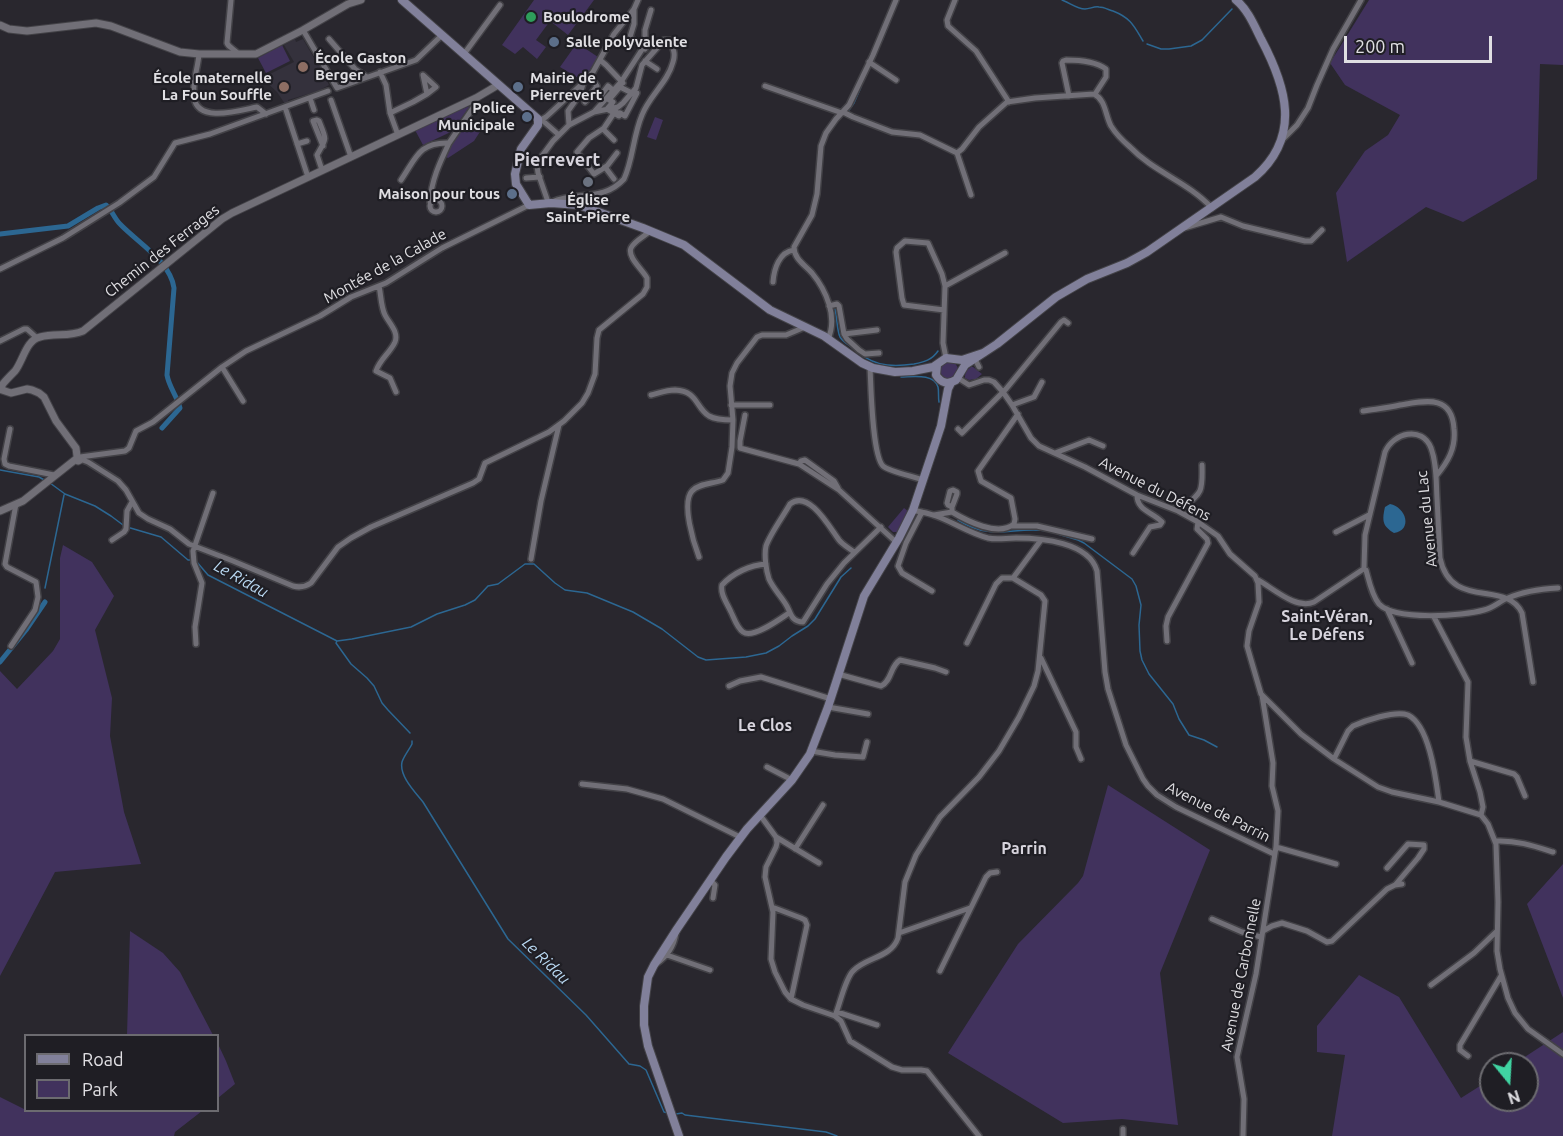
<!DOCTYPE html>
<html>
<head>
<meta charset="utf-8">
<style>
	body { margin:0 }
	#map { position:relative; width:1563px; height:1136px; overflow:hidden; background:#29272e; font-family:Ubuntu,sans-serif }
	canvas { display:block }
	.legend { position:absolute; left:24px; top:1034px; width:195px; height:78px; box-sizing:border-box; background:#1f1e24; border:2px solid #6c6b70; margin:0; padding:8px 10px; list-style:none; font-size:18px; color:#e0dfe3 }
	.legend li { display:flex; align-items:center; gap:12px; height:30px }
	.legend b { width:30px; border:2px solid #6c6b70 }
	.north { position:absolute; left:1479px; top:1052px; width:60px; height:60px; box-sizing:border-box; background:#1f1e24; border:2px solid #6c6b70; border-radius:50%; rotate:162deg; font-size:16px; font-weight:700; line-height:24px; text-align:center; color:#e0dfe3 }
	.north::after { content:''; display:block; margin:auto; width:21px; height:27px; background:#40d4a2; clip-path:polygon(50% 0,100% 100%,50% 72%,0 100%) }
	.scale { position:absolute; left:1344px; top:36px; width:148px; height:27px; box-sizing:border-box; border:3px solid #e0dfe3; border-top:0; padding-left:8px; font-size:18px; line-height:21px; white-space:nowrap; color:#e0dfe3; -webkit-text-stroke:4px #1f1e24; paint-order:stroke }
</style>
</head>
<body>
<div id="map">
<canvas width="1563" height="1136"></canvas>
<ul class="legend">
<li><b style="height:8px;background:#81809a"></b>Road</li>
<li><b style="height:16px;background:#41325d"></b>Park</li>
</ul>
<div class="north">N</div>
<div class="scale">200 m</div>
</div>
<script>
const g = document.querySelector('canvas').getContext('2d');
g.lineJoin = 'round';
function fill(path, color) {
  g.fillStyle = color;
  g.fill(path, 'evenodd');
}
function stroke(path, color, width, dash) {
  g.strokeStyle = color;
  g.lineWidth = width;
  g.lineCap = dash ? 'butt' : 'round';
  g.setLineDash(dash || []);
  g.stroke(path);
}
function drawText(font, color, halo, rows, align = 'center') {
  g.font = font + ' Ubuntu,sans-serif';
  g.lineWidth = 4.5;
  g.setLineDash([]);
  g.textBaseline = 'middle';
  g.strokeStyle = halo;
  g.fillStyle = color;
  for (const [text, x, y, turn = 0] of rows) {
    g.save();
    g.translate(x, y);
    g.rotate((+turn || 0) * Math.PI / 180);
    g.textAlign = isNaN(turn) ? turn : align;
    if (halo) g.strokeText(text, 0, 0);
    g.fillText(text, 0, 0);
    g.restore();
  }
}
fill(new Path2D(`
	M295 39 296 42 303 39 318 65 320 64 326 74 324 75 329 85 318 91 288 100 289 103 285 104 277 92 262 78 294 62 284 45Z`), '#34313c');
fill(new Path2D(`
	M534 0H594L568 35 550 21 536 40 546 47 537 59 523 47 515 54 502 45Z
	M1369 0H1563V65L1540 64 1537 179 1463 222 1426 207 1347 262 1336 193 1365 151 1388 135 1400 115 1345 85 1330 63Z
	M577 43 598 57 583 81 560 67Z
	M282 45 290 61 266 73 258 58Z
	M470 106 454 128 455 130 423 145 415 130 447 114Z
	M655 117 663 120 656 140 647 137Z
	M470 119 483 127 474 141 448 158 444 156 453 141Z
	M940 370a9 9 0 1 1 18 0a9 9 0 1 1-18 0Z
	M971 367H973L982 374 976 379 969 380 965 378C965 373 966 370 971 367Z
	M904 508 909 512 900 532H893L888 527Z
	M63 545 92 562 114 596 95 630 112 698 110 736 124 812 141 864 55 872 0 976V671L17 689 53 651 60 639V558Z
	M1108 785 1210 850 1160 973 1178 1125 1122 1119 1063 1123 948 1053 1018 944 1078 883 1083 876Z
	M1563 864V998L1527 904Z
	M130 931 163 953 180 972 213 1035H127Z
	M1359 975 1399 997 1461 1098 1491 1079V1100H1527V1064H1514L1563 1032V1136H1332L1345 1055 1317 1052V1026Z
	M218 1044 226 1061 235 1084 218 1098Z
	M0 1097 26 1110 202 1111 175 1132 174 1136H0Z`), '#41325d');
fill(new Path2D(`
	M1390 504C1406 507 1413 530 1394 533 1382 526 1382 520 1385 507Z`), '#2c6792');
stroke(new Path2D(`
	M1062 0C1070 3 1077 9 1085 9 1090 9 1094 6 1099 7 1104 7 1109 10 1113 11 1131 18 1134 26 1143 41
	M882 41 892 16
	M1147 44 1161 49H1169L1191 46 1202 40 1232 9
	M876 54 879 48
	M849 110 854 103 861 87
	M820 187 821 174
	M835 309C837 317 837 331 840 337 842 340 847 344 850 346 871 365 887 368 914 364 924 362 932 360 938 351
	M901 377C912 377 934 373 938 387 939 391 938 397 939 402
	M0 470 39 477 46 481
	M50 483 65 494 95 506 111 516 123 525
	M958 520C993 542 1012 526 1048 531
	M127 527 161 537 188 560H191
	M1058 534 1078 540 1084 543 1132 579 1136 586 1141 605 1139 625 1140 651 1142 660 1149 674 1173 704 1179 719 1189 735 1204 740 1217 747
	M196 561 208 575 337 641 336 643 351 664 367 678 374 686 382 703 388 710 410 733
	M45 588 64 495
	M337 641 352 639 411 627 437 614 465 605 475 600 488 586 498 584 525 564H534L555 583 565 590 587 593 633 612 662 629 698 657 706 660 746 657 766 653 779 646 792 636 808 626 815 619 841 577 851 568
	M412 741V744C409 750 404 756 402 762 399 776 415 792 423 802L508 939 586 1015 629 1064 640 1066 646 1070 664 1112 668 1113
	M676 1114 682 1113 685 1115 826 1132 837 1136`), '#2c6792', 1.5);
stroke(new Path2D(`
	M0 234 68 226 98 208 106 205C112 210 114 218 120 224 137 242 171 262 174 288L167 375C169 387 177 396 180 408L162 428
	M0 662 26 630 45 602`), '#2c6792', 5);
const minor = new Path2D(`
	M231 0 227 43C229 48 235 49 238 54
	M955 0 947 20 948 26 976 51 1009 102
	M634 9V24L630 37 645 49
	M303 30 337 88 416 60 442 35
	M329 39 355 69 367 77
	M199 54C198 68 192 83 194 97 197 124 241 110 257 107L266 114
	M464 54 500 5
	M600 60 606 65 623 83
	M645 61 657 69
	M869 62 896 80
	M380 72 386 85 390 113 398 135
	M765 86 842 113
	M620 87 630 92 637 93 625 116 620 113 619 116 607 109 613 102 609 100Z
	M1069 96 1062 63 1063 61 1066 60C1079 60 1095 61 1106 69V77L1095 94
	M310 98 314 110
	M599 98 608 86 614 91
	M331 100 351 157
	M585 102 597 86 594 82
	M285 107 308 177
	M615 108 616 110 604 128 589 138 577 152 594 174 607 166 617 153
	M595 111 621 82 645 45V30L651 10
	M843 112 853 117 892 132 920 135 957 153 962 149 979 127 1007 102 1035 98 1094 94C1106 100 1105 115 1111 126 1116 134 1123 141 1130 147 1154 172 1188 182 1212 208
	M390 113 413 102 427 94 423 75 436 87 427 94
	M542 120 559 135
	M539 121 546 117 584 82 593 72 614 34 634 9 638 0
	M569 125 568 111 580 94 583 84
	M603 129 614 140
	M1282 140 1297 125 1308 108 1317 85 1333 49 1361 0
	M297 144 307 141
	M957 153 971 195
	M605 167 614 179
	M322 170 317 155C327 137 327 141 319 121L317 120 313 121 323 146
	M526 178 540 177
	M401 180C416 158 419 142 449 143L475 105 476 98
	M547 199 538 173 537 166 539 160 553 141 569 125 594 112 618 107 623 103 636 88 642 65 664 40H669C673 48 676 53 673 62 668 82 649 96 642 115 633 136 633 160 624 179 603 202 577 191 552 202
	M430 206a6 6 0 1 1 12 0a6 6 0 1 1-12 0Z
	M430 202C431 181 440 162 449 143
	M1184 228 1221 217 1243 226 1305 241H1311L1322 230
	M0 269 63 238 119 203 154 177 175 143 210 134 328 91
	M773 282C774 269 779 252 794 250
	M379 286C381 295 381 307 385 315 389 323 399 332 395 342 390 353 380 359 376 371L390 378 396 392
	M829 306 837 304 839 306 844 334 847 339 859 350 865 354 879 353
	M944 310 904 305 902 298 896 252 897 248 905 241 928 243 942 274 945 286
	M844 334 877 330
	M828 339C838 317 826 290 812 273 805 265 794 259 794 247L812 215 817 194 821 146 826 133 836 119 849 105 873 55 896 0
	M0 341 24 329H27L37 338
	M974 357 979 367
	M946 358 943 343 945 286 1005 253
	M222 367 243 401
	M870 367C871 385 872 455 883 466 888 471 915 477 923 480
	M958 378 969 385 984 380H989L994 382 1003 392 1012 405 1031 438 1039 446 1085 467 1137 495 1178 511 1198 522 1218 536 1230 554 1255 576 1258 583 1259 602 1249 631 1247 646 1261 694 1301 734 1334 759 1378 787 1392 792 1439 802 1481 815 1488 824 1496 844 1498 902 1497 951 1500 969 1508 998 1515 1013 1528 1029 1563 1054
	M651 395C659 393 667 390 675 390 698 391 695 407 709 416 716 420 725 420 733 420
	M731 405H770
	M1012 405 1034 397 1042 382
	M1363 411C1375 409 1388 408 1400 405 1425 401 1452 394 1454 429 1456 448 1448 462 1436 476
	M745 415 740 441V448L799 464 839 490 896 542
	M10 429 4 459 5 464 9 466 54 475
	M958 429 962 433 1006 389 1061 322 1064 320 1068 323
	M1055 453 1089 440 1103 446
	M80 457 125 451 129 448 136 431 153 422 222 367 246 351 320 316 351 297 386 283 442 248 529 205
	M80 459 88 462 118 481 126 490 139 513 148 519 170 529 189 544 233 561 293 586C300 588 305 587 311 583L338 547 351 538 371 527 473 483 479 479 485 463 549 432 564 421 582 403 588 393 595 374 597 338 599 330 643 294 647 287V278C643 270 627 257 631 248 634 241 645 236 650 231
	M799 464 801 461 805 460 834 481 838 488
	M952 507 948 505 947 503 950 491 953 490 957 492V494L952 507V512C967 521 998 537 1014 524L1015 519 1011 498 981 481 978 471 1018 414
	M913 510C920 512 929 513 936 516 953 522 969 533 988 538 997 540 1006 538 1016 538 1041 538 1089 542 1097 571L1105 672 1108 689 1126 745 1143 779 1148 786 1157 795 1176 807 1274 854
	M1178 511C1201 493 1203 495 1202 465
	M922 512 906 543 898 566 902 573 932 591
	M934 515 952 512
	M1012 526H1037L1092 539
	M1336 532 1369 515
	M112 540 124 532 126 529 127 511 132 502
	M854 552C849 548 843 545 839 540 830 528 809 489 790 504 784 515 770 534 766 546 764 555 766 570 769 579 773 588 780 595 785 603 791 611 790 622 803 622L827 584 844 563 881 527
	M1133 553 1150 527 1160 525 1162 522C1153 512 1137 511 1137 495
	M699 557C694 544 681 503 692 491 699 483 713 484 723 480L728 473 732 447 733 420 730 386 732 373 737 363 757 337 762 335H786L805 327
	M531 559 541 501 559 425
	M766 564C750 565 733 573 722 585 720 594 727 603 731 612 734 618 737 628 743 632 753 639 780 619 789 613
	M1364 567 1365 535 1385 452C1393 433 1422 425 1431 448 1437 464 1436 482 1437 498 1438 518 1439 538 1440 558 1451 611 1506 579 1522 613L1533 682
	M1366 570C1369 581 1372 596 1379 604 1395 621 1463 616 1484 610 1493 608 1500 601 1508 598 1524 591 1541 589 1558 588
	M1258 580C1273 588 1296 610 1314 602L1362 570
	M1387 609 1412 663
	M1434 617 1468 682 1466 737 1470 761 1480 792 1483 807 1481 815
	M1167 641 1166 626 1168 617 1208 543 1207 539 1197 529 1198 522
	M967 643 996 584 1002 578H1013
	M196 644 195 627 202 583 194 563 193 551 213 493
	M11 646 35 610 38 597 36 582 7 567 5 564 16 504
	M1041 658 1076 732V747L1081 759
	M838 674 881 686C892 681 890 666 900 660L935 668 946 672
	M729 686 740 681 761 677 831 699
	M828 707 868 714
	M811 751 835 755 863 757 867 742
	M1334 759 1348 731 1353 726C1364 721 1395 710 1408 715 1430 726 1436 780 1439 802
	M1470 761 1514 774 1517 777 1525 796
	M767 767 792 780
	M582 784 627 789 663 799 740 837
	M760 815 776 837 777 843 776 847 766 867 765 877 773 912 771 959 775 972 785 992 791 999 803 1005 835 1016 841 1021 850 1041 892 1067 902 1070H921L927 1071 979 1136
	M776 837 819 863
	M1496 841C1516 840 1534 846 1553 852
	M1276 847 1336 864
	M795 849 823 805
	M1387 868 1408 844 1424 845V849L1418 858 1396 884
	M710 880 715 885 713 898
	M772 907 801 918 805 920 807 925 791 999
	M1212 919 1242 932 1261 937
	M1263 931 1272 926 1282 923 1307 931 1327 942 1332 941 1387 889 1395 885 1402 884
	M899 933 970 908
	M667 955 710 970
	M656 964C668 956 674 947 676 933
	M940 971 986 877 990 873 997 872
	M1431 985 1474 953 1497 931
	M837 1012 877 1025
	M835 1016C840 1004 845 979 853 971 866 957 891 958 898 938L905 882 916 855 940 817 979 777 999 751 1019 717 1034 686 1038 671 1045 601 1041 595 1013 578 1041 540
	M1468 1056 1460 1050V1045L1501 976
	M1123 1129V1136
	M1243 1136 1244 1099 1237 1057 1256 974 1276 847 1278 811 1272 786 1273 763 1262 695`);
const tertiary = new Path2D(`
	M0 25 9 29 27 31 96 23 111 26 180 52 199 54H256L303 30 348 4 361 0
	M77 456 76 448 56 421 44 397 39 393 32 390 27 389 11 393 2 390V385C6 380 11 375 15 371 23 361 26 340 40 337 55 333 69 337 83 331L222 219 232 213 476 98 498 85
	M0 511 23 501 76 459 78 461 80 460`);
const secondary = new Path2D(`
	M402 0 538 119V125L521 149 515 174 516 184 529 205 551 203 579 205 643 228 684 245 770 310 824 336 862 363 873 368 895 372 913 371 933 367 946 358 962 360 983 353
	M937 365 936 375C941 383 948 385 956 380L965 365 997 344 1056 297 1087 279 1127 263 1147 252 1255 177C1302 136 1286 86 1261 39 1254 25 1248 10 1236 0
	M679 1136 648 1046 644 1025V1006L648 977 654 965 677 929 726 857 747 829 792 780 810 754 828 707 864 596 899 538 913 510 941 426 948 389 951 383`);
stroke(minor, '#434247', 8);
stroke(tertiary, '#434247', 9);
stroke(secondary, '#434247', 10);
stroke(minor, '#716f77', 5);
stroke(tertiary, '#716f77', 7);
stroke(secondary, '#81809a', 8);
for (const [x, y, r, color] of [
	[531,17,6,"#2e9e5b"],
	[554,42,6,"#5c6f8a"],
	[303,67,6,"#8d6e63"],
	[284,87,6,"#8d6e63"],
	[518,87,6,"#5c6f8a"],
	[527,117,6,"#5c6f8a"],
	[588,182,6,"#6b7280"],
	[512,194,6,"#5c6f8a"]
]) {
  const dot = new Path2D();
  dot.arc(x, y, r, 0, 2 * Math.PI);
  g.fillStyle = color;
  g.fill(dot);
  stroke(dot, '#1f1e24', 2);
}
drawText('bold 15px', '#e0dfe3', '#1f1e24', [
	["Boulodrome",543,17],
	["Salle polyvalente",566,42],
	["École Gaston",315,58],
	["Berger",315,75],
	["École maternelle",272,78,"right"],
	["La Foun Souffle",272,95,"right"],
	["Mairie de",530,78],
	["Pierrevert",530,95],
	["Police",515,108,"right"],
	["Municipale",515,125,"right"],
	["Maison pour tous",500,194,"right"],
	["Église",588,200,"center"],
	["Saint-Pierre",588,217,"center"]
], 'left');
drawText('15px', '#e0dfe3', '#1f1e24', [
	["Chemin des Ferrages",162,251,-38],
	["Montée de la Calade",385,266,-29],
	["Avenue du Défens",1155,489,27],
	["Avenue du Lac",1427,519,-96],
	["Avenue de Parrin",1218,812,27],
	["Avenue de Carbonnelle",1241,975,-79]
]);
drawText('italic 16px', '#bbdaf4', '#1f1e24', [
	["Le Ridau",241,579,29],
	["Le Ridau",546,961,44]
]);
drawText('bold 16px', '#d7d4dd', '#1f1e24', [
	["Saint-Véran,",1327,617],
	["Le Défens",1327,635],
	["Le Clos",765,726],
	["Parrin",1024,849]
]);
drawText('bold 18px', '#d7d4dd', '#1f1e24', [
	["Pierrevert",557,160]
]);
</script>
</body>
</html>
